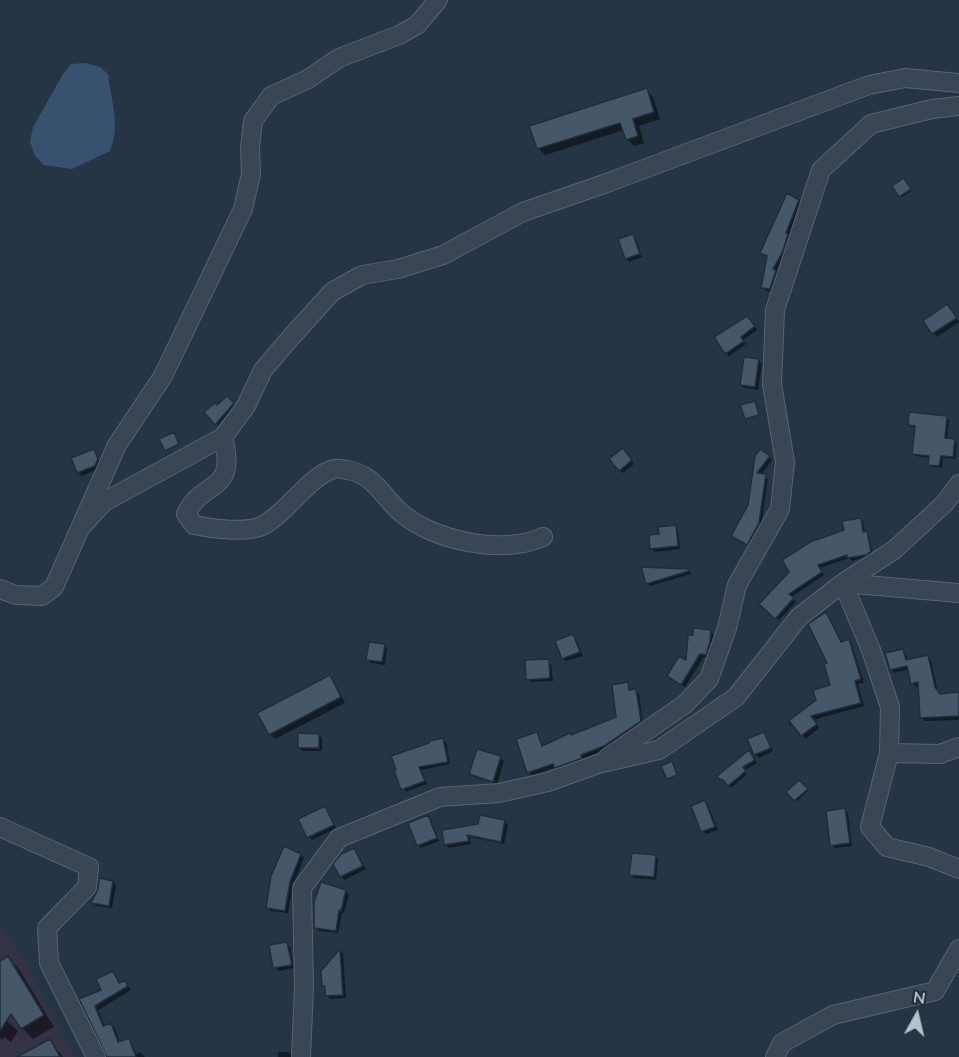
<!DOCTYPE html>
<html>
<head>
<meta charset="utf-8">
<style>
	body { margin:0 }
	#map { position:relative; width:959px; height:1057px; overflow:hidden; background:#253546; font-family:Lato,sans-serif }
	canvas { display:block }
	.north { position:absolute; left:887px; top:985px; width:60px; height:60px; -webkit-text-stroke:4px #1e2b3a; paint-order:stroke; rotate:8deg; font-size:16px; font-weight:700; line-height:24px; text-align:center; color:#b7c1ce }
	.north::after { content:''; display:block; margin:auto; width:21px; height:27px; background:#b7c1ce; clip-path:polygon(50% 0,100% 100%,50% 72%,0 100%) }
</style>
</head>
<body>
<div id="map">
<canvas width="959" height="1057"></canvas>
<div class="north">N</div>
</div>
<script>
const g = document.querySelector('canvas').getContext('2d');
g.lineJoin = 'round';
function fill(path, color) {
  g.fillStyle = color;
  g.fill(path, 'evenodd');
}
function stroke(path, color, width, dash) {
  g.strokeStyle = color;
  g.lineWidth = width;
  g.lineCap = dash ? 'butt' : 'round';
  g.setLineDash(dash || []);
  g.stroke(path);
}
fill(new Path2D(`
	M0 925 21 954 74 1057H0Z`), '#343245');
fill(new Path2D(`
	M85 63 100 67 108 74C111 101 121 125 110 151L72 169 44 165 35 156 30 142 33 127 63 74 71 64Z`), '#37516e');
fill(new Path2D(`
	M646 90 653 97 660 119 639 126 644 143 634 146 627 139 624 130 545 155 538 148Z
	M904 180 911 191 902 197 894 187Z
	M798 201 802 204 777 272 779 274 773 292 766 291 763 287 768 257 762 252Z
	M633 236 636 239 642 257 629 262 626 258Z
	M950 309 959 322 937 337 925 321Z
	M750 320 757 330 743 340 746 344 729 356 726 353Z
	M758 361 762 364 758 390 745 388 741 385Z
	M227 398 234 406 218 425 206 412 217 407Z
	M946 418 949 420 947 440 954 441 957 444 955 459 943 458 942 468 932 467 929 464 930 458 916 456 914 453 917 428 909 425Z
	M94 451 101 463 98 469 82 476 78 472Z
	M626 453 634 464 623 473 620 470Z
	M756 456 769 457 772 460 761 475 768 479 761 527 750 547 736 539 749 506Z
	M860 519 863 522 865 533 869 536 873 555 852 561 849 558 819 568 824 575 791 597 796 602 779 620 761 604Z
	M675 527 678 530 680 549 655 552 652 549Z
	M688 570 691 574 650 586 647 583Z
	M826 614 842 643 848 641 852 645 864 683 858 684 864 706 813 720 819 728 806 739 795 725 791 726 788 723 832 686Z
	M711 631 714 635 709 657H704L685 687 669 676 687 663Z
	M573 636 576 639 583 656 566 661 563 658Z
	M384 646 387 649 385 665 371 663 368 660Z
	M903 651 906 654 908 661 928 657 931 660 938 692 940 696 959 694V720L925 721 921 718 919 686 916 687 912 683 909 669 894 673 891 669Z
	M548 661 551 664 553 681 531 682 528 679Z
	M329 677 335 683 345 703 275 739 270 734Z
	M627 684 631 691H636L639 694 643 724 610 747 583 759 584 761 559 770 556 767 532 775 529 772 536 734 543 747 618 718Z
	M764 734 773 751 759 758 755 754Z
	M319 735 322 738V751H302L299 747Z
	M443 740 446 742 450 764 421 770 427 784 406 792 396 771Z
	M749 752 757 763 744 771 747 774 731 788 719 776Z
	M500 758 504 761 497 784 474 777 470 773Z
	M799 782 808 791 797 801 788 792Z
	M705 802 708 805 718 830 706 834 703 831Z
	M325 808 336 828 312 840 309 837Z
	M844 809 848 813 852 846 835 848 832 845Z
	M428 817 431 820 439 841 421 848 418 845Z
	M505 821 508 825 504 844 470 837 471 844 449 848 446 845 443 831Z
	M354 849 366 869 344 880 335 865Z
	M301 855 304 858 293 885 288 913 271 911 268 907Z
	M655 856 658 859 656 880 634 878 631 874Z
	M113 882 116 885 112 908 96 906 93 903Z
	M346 891 349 895 344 913H342L338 933 319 931 316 927Z
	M287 944 290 947 294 968 278 971 275 967Z
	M341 952 343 954 346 998 330 999 327 995 326 988 324 986 323 971Z
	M8 958 19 969 54 1027 33 1039 22 1028 0 992V963Z
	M112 973 120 984 125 982 131 990 98 1010 105 1027 111 1025 115 1028 120 1043 128 1040 132 1044 136 1054 140 1052 145 1057H108L81 999 103 991Z
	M0 1015 18 1031 11 1042 4 1037 3 1040 0 1038Z
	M50 1041 63 1057H32Z
	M278 1052H289L293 1057H278Z`), '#0007');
const building = new Path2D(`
	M647 88 654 112 633 119 638 136 626 140 620 123 537 149 529 126Z
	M904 178 911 189 899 197 892 186Z
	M787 193 799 200 786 233 788 234 783 251 773 269 776 270 770 289 761 288 767 256 760 253Z
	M633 234 640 254 625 259 618 239Z
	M947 304 957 318 932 334 923 321Z
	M747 316 755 326 741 337 744 341 725 354 714 337Z
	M744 357 759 359 755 387 740 385Z
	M227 396 234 403 215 425 204 412 215 403 217 405Z
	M755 401 759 415 745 419 740 405Z
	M909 412 947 416 945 438 955 439 953 457 941 456 939 466 928 465 929 456 912 454 915 426 908 425Z
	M174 432 179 444 165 451 159 439Z
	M623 448 632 460 619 471 609 459Z
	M94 449 98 459 95 466 77 473 71 458Z
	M760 449 770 456 757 473 766 474 759 523 747 545 731 536 748 505 755 456Z
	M861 518 863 532 867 531 871 551 866 555 847 558V555L818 565 822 572 789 594 794 598 775 619 759 604 789 572 782 560 810 542 844 530 842 521Z
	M676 525 678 546 650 549 649 535 659 534 658 527Z
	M641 567 689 569V571L646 584Z
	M826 612 841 642 849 639 861 679 855 681 861 703 811 716 817 724 801 736 790 722 786 723 816 700 813 690 830 685 824 664 827 663 808 624Z
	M693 628 711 630 710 642 706 655 700 654 681 685 667 676 679 656 686 660 688 635H693Z
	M573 634 580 652 562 659 555 641Z
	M369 642 385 644 382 662 366 660Z
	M903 649 906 660 928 655 935 687 940 694 959 692V716L920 718 918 682 911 684 907 666 890 670 885 653Z
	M549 659 550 678 526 680 525 660Z
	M330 675 341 697 269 735 257 713Z
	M628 682 629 690 636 689 641 721 604 746 581 755 582 758 555 768 553 764 527 773 516 739 537 732 542 746 570 733 571 735 616 717 612 685Z
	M764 732 771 748 754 755 747 739Z
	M298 733 319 734V748H298Z
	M443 738 448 762 419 767 425 781 401 790 394 770H396L391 756 429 743V741Z
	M477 749 501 756 493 782 469 774Z
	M749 750 755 760 743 767 746 771 728 786 722 779 720 780 717 776Z
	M672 761 677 775 667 779 661 766Z
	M799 780 808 789 794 801 786 792Z
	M705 800 715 827 701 832 691 806Z
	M325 806 334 825 307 838 298 819Z
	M845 808 850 843 830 846 826 811Z
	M428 815 437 838 417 846 408 823Z
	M480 815 505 820 501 842 467 835 469 841 444 845 442 830 478 824Z
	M284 846 301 854 290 882 285 911 266 908 271 876Z
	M354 848 363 866 340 877 333 864 341 854Z
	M632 853 656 855 654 877 629 875Z
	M99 878 113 881 109 906 91 903 98 889Z
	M321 882 346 890 341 911 339 910 336 931 314 928V902Z
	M287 942 292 965 273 968 269 945Z
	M340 949 343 995 325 996V986H322L321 971Z
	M8 956 44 1015 21 1029 11 1014 0 1031V961Z
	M113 971 119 983 125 980 128 986 95 1006 103 1026 111 1023 118 1042 129 1038 136 1057H107L79 999 101 990 96 979Z
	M50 1039 60 1057H17Z`);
fill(building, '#46576a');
stroke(building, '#202d3c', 1.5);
const minor = new Path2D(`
	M223 437C238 495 203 478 186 514L194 525C212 529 246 533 262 526 286 514 310 475 334 469 338 468 343 469 347 470 372 474 381 493 397 509 428 540 502 556 543 537
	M959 484 945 503 894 550 843 583 871 650 890 707 889 753 870 827 887 847 929 857 959 869
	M82 526 104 502 223 437 246 406 263 370 293 335 332 292 362 275 398 269 443 255 523 212 604 184 869 85 905 78 959 83
	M0 589 16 595 42 596 54 587 117 445 163 376 243 209 251 174 250 147 253 121 271 96 308 79 339 58 399 35 417 25 438 0
	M889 753 940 754 959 747
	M607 758 685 704 709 679 727 628 737 585 780 509 785 462 772 384 775 310 821 170 871 124 932 109 959 106
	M0 827 89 867 87 887 47 928 49 963 96 1057
	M301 1057 304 987 302 888 339 838 440 797 499 793 548 782 598 764 659 750 736 697 799 617 843 583 959 593
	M775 1057 782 1043 833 1015 935 991 959 949`);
stroke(minor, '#586472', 20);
stroke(minor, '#3a4655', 18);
</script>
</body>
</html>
